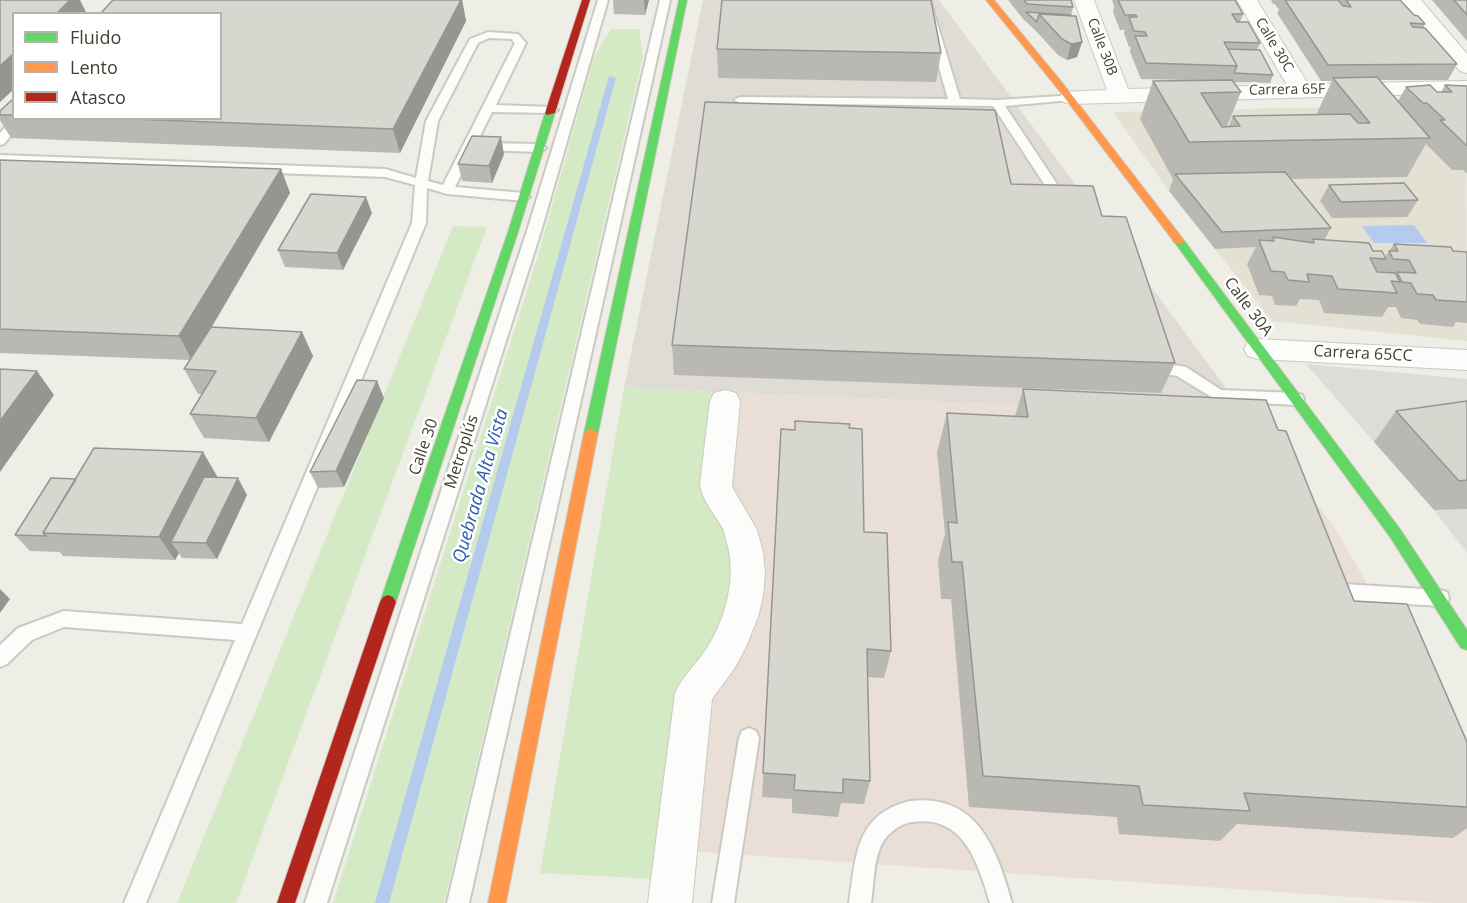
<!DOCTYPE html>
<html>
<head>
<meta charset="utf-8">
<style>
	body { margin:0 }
	#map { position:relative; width:1467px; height:903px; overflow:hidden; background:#eeede6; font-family:"Open Sans",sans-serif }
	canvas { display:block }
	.legend { position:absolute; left:12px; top:12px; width:210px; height:108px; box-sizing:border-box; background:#fff; border:2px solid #b4b3ad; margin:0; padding:8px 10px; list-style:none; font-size:18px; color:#434033 }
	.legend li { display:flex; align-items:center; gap:12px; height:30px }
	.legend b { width:30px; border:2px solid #b4b3ad }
</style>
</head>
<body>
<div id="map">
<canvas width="1467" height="903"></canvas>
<ul class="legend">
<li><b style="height:8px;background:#63d668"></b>Fluido</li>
<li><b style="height:8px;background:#ff974d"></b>Lento</li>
<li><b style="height:8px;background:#b3261e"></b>Atasco</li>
</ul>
</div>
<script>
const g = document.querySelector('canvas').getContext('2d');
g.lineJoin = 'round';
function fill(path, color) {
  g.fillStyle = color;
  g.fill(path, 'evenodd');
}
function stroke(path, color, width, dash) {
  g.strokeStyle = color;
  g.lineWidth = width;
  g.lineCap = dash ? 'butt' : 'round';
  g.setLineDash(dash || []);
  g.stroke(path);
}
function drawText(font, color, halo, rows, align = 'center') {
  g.font = font + ' "Open Sans",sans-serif';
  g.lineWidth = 5;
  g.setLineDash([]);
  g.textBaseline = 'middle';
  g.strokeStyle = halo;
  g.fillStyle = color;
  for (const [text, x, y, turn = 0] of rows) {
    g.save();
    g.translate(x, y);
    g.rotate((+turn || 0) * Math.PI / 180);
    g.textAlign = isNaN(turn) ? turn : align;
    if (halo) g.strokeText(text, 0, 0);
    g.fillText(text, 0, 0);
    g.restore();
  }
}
fill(new Path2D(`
	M1466 104 1467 341 1272 321 1215 249 1321 244 1277 188 1169 191 1113 112Z`), '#e3e1d3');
fill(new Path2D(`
	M703 0H939L1246 415 624 388Z`), '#dedcd4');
fill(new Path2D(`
	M712 392 1246 415 1333 525 1398 637 1467 799V903H1438L658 849 678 682 689 672Z`), '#eadfd6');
fill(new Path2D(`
	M611 29H639L643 57 444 903H333L537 259 594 57Z
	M453 226 487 227 236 903H177Z
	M624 388 712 392 703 490 721 517 734 566 728 609 708 649 678 683 656 879 540 873Z`), '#d4eac5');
fill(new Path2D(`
	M1306 364 1467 379V428L1374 442Z
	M1467 509V553L1434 510Z`), '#dddcd6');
fill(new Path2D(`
	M1414 225 1427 243H1374L1362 226Z`), '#b5cbee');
fill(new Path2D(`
	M609 76 616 78 389 903H375Z`), '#b5cbee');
const lane = new Path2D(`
	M598 0H608L541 231 327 903H305L527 231Z
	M660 0H670L469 903H447Z
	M920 0H930L960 99 997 100 1075 95 1077 97 1071 100 1005 106 1069 202 1068 205H1058L993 106 740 103 734 100 740 97 948 99Z
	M488 32 518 34 526 43 496 105 552 107 558 110 552 113 492 112 455 187 524 193 530 197 524 201 447 194 427 188 426 223 146 903H124L235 640 64 627 32 640 7 664 0 667V645L18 628 64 611 242 624 412 223 415 185 385 177 0 163V155L385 169 416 178 426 121 470 39ZM489 38 511 39 515 43 443 185 428 181 438 121 478 43Z
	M14 117 25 118 4 144 0 145V133Z
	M481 143 540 144 546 148 540 152 477 150V144Z
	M1166 364 1186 367 1221 390 1296 393 1302 395 1304 399 1302 403 1296 405 1218 401 1177 376 1161 373 1158 369 1161 365Z
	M1328 583 1440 590 1447 592 1449 598 1447 604 1440 606 1328 599 1321 597 1319 591 1321 585Z
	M749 728 756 731 759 738 734 903H712L739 738 742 731Z
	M910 801C978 793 997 850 1012 903H990C978 863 964 814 912 822 899 824 885 835 880 848 873 865 874 885 871 903H849C856 857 855 814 910 801Z`);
const street = new Path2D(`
	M1074 0H1094L1128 89 1287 85 1237 0H1257L1308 84 1467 81V93L1071 104 1063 102 1060 97 1063 92 1107 90Z
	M1401 0H1421L1467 54V73L1460 71Z
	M1258 339 1467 350V370L1258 359 1248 356 1244 349 1248 342Z
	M725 390 736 393 740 401 732 487 757 530 763 552 765 574 763 596 758 617 745 649 734 669 712 699 692 903H648L675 693C683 676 696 664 707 648 725 620 736 580 728 547 726 541 725 534 723 529 715 514 702 501 700 484L710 401 714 393Z`);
const fast = new Path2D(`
	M679 0H687L598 433 591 438 584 433Z
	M550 110 555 113 518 232 396 602 393 607 388 609 383 607 380 602 508 232 545 113Z
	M1179 238 1183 239 1400 529 1467 630V650L1461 648 1390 537 1175 243 1173 241Z`);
const slow = new Path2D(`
	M986 0H994L1064 85 1183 239V243H1175L1058 89Z
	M591 428 598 433 506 903H488L584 433Z`);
const jam = new Path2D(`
	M582 0H590L555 113 547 115 545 113Z
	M388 595 393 597 396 602 295 903H277L380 602 383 597Z`);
stroke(lane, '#cac9c2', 4);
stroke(street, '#cac9c2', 2);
stroke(fast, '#ceccbd', 2);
stroke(slow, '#ceccbd', 2);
stroke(jam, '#ceccbd', 2);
fill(lane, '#fcfcfb');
fill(street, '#fcfcfb');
fill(fast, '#63d668');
fill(slow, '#ff974d');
fill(jam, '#b3261e');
fill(new Path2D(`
	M113 0H462L466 21 400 153 11 138 0 120V111L14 98V118H220Z
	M613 0H649L645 15 614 14Z
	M1008 0H1071L1073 7 1071 15 1082 42 1077 57 1067 60 1058 55 1035 30 1024 20Z
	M1112 0H1235L1243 14 1240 22 1260 43 1257 50 1273 75 1270 83 1233 82 1241 92 1227 126H1229L1233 116 1316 115 1332 81H1321L1277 13 1279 10 1275 4H1273L1271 0H1400L1414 15 1425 24 1423 28 1457 64 1448 80H1380L1398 101 1406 87 1437 92H1441L1445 85 1467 86V174L1463 170H1452L1426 144 1407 177 1291 179 1331 228 1324 240 1373 251 1385 257 1394 244 1467 252V323L1456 322 1453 327 1420 324 1417 320 1401 318 1396 307H1388L1382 317 1324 313 1319 300 1300 299 1296 306 1275 305 1272 296 1259 295 1247 264 1256 247 1215 249 1169 191 1173 179 1140 119 1153 81 1187 80 1141 79 1130 52 1131 47H1129L1124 33 1125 30H1120L1113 12 1114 6Z
	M1432 0H1467V41Z
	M717 49 941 53 936 82 718 78Z
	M504 154 492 183 462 181 458 164Z
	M0 160 281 169 290 193 212 327 302 332 313 356 269 442 204 438 190 414 202 394H198L184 369 190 360 0 353Z
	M1011 184 1175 363 1161 393 674 375 672 345Z
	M1329 185 1418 200 1407 217 1332 218 1320 201Z
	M372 213 343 270 285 267 278 250Z
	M1023 389 1278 430 1354 601 1467 742V828L1453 838 1237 824 1220 841 1119 834 1117 817 969 807 951 599H941L938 560 945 534 937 452 947 413 1015 416Z
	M384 398 344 487 318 488 310 472Z
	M1467 401V509L1434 510 1374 442 1396 411Z
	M849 428 864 532 891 651 884 678 867 677 870 781 864 804 841 803 838 817 792 813V799L762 797 781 429 795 430Z
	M217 476 216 477 247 495 217 559 182 558 179 553 175 560 63 556 60 552 30 551 15 535 76 479Z`), '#b9b8b2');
fill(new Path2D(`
	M70 0H80L87 14H56Z
	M461 0H462L466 21 400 153 393 129Z
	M644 0H649L645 15Z
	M1082 42 1077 57 1067 60 1071 44Z
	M14 53V89L0 102V66Z
	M501 137 504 154 492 183 489 166Z
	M281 169 290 193 192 360 179 336Z
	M366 197 372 213 343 270 337 253Z
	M302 332 313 356 269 442 256 418Z
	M37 371 54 395 0 472V421Z
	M377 381 384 398 344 487 336 471Z
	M203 452 217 476 184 542H171L179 553 175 560 159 537Z
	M238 478 247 495 217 559 206 543Z
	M0 589 10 599 0 613Z`), '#969691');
const building = new Path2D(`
	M0 0H70L56 14H14V53L0 66Z
	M113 0H461L393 129 106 118H220V14H100Z
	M722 0H931L941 53 717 49Z
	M1024 0H1071L1073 7 1027 4Z
	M1118 0H1235L1243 14H1232L1237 22H1248L1260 43 1224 42 1237 66 1146 63 1135 36H1147L1145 32 1134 31 1129 17H1137L1136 15H1125Z
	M1285 0H1338L1343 6 1351 7 1346 0H1400L1414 15 1418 16 1425 24 1410 23 1413 27 1425 28 1457 64 1328 65Z
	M1454 0H1467V15Z
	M1026 12 1071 15 1072 16 1039 14 1037 22Z
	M1039 14 1076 16 1082 42 1071 44 1062 39Z
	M1228 49 1260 50 1273 75 1234 73 1237 66Z
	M1377 77 1430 138 1189 142 1153 81 1232 80 1241 92 1201 93 1222 127 1240 126 1233 116 1350 114 1358 123H1370L1333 78Z
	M1430 85 1437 92H1452L1445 85 1467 86V146L1440 120H1445L1427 103H1423L1406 87Z
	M14 98V115H0V111Z
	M705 102 995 110 1011 184 1093 186 1102 216 1126 217 1175 363 672 345Z
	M472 136 501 137 489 166 458 164Z
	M0 160 281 169 179 336 0 329Z
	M1285 172 1331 228 1222 232 1175 174Z
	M1404 183 1418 200 1341 202 1329 185Z
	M311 194 366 197 337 253 278 250Z
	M1273 237 1314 243 1313 239 1369 243 1373 251H1382L1386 259 1370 258 1377 272 1395 273 1400 282 1391 281 1397 293 1338 289 1332 276 1307 274 1309 282 1288 280 1284 272 1271 271 1259 240 1274 241Z
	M1394 244 1451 247 1453 251 1467 252V302L1436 300 1433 295 1417 294 1411 283 1402 282 1397 272 1416 273 1409 260 1393 259 1389 251H1398Z
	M211 327 302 332 256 418 190 414 216 371 184 369Z
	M0 369 37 371 0 421Z
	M357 380 377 381 336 471 310 472Z
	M1023 389 1266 400 1278 430 1286 431 1354 601 1407 604 1467 742V807L1244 793 1250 811 1143 805 1139 786 983 776 962 562H952L948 522 957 523 947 413 1028 417Z
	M1467 401V480L1459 481 1396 411Z
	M795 421 850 424 849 428 862 429 864 532 887 533 891 651 867 649 870 781 843 779V793L794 790 795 775 763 773 781 429 795 430Z
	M94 448 203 452 159 537 43 533Z
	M204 477 238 478 206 543 171 542Z
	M51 478 76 479 43 533 46 536 15 535Z`);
fill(building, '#d7d6cf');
stroke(building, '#969691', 1.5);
drawText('14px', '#434033', '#fff', [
	["Calle 30C",1274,45,59],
	["Calle 30B",1102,47,69],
	["Carrera 65F",1287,90,-1]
]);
drawText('16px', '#434033', '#fff', [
	["Calle 30A",1248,307,53],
	["Carrera 65CC",1363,354,3],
	["Calle 30",424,447,-71],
	["Metroplús",462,452,-72]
]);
drawText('italic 18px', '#2c5cb0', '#fff', [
	["Quebrada Alta Vista",481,486,-74]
]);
</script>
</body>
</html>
